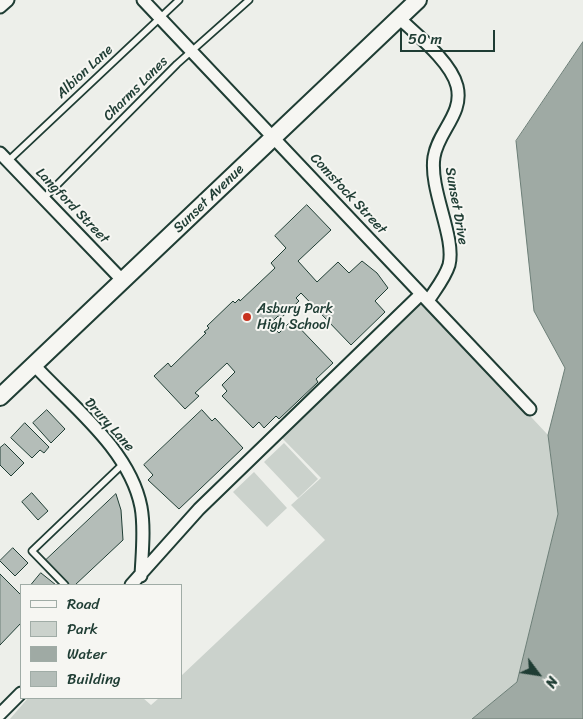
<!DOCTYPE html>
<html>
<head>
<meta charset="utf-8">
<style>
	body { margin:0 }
	#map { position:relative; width:583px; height:719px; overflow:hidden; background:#edefea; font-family:Sriracha,sans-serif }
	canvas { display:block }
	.legend { position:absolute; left:20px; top:584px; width:162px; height:115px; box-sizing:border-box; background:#f6f6f2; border:1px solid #a0aca6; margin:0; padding:6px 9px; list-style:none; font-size:15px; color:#1f3d34 }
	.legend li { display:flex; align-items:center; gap:10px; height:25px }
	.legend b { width:25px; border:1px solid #a0aca6 }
	.north { position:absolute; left:513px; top:649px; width:50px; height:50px; -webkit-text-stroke:4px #f6f6f2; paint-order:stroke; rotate:121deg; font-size:14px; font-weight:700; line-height:20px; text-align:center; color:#1f3d34 }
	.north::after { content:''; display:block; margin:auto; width:18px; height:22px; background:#1f3d34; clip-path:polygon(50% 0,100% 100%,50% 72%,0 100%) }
	.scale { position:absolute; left:400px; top:30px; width:95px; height:22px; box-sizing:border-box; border:2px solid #1f3d34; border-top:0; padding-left:6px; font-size:15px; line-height:18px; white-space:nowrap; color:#1f3d34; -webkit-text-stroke:4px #f6f6f2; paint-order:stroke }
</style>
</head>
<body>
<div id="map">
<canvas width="583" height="719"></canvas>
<ul class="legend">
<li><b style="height:6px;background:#f6f6f2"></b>Road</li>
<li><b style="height:14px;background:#cbd2cc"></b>Park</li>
<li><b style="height:14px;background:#9faaa4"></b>Water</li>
<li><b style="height:14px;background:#b4bdb8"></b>Building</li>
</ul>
<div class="north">N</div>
<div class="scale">50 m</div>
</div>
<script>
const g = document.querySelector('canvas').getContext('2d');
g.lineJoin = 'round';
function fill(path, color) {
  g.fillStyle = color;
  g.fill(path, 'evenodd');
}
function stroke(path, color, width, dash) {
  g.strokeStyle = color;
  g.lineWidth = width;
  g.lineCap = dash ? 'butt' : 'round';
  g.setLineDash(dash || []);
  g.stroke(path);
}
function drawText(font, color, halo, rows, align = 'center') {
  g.font = font + ' Sriracha,sans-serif';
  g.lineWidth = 4;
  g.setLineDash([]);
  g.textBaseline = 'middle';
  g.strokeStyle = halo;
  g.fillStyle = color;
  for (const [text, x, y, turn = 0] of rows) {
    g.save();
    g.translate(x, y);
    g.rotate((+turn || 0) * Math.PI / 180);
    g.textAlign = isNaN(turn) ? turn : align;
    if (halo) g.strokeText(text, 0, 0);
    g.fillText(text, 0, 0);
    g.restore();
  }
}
fill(new Path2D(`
	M423 302 548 435 558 514 517 682 472 719H10L28 698H143L151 705 159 698H181V676L325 540 291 505 321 478 282 438Z
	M284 443 318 479 298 498 264 462Z
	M254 472 287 508 267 527 233 492Z`), '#cbd2cc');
const water = new Path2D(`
	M583 42V719H472L517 682 558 514 548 435 565 368 534 311 516 141Z`);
fill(water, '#9faaa4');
stroke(water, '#6c7e77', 1);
const building = new Path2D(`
	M307 205 331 230 298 261 317 282 338 262 349 273 362 261 377 273 388 288 375 301 385 312 351 345 301 293 296 298 299 301 281 318 278 316 270 324 279 333 292 320 333 363 316 379 318 382 279 419 276 416 264 428 259 422 253 428 222 396 227 391 222 385 235 372 227 363 195 393 199 396 185 409 154 376 168 363 171 367 206 333 204 332 209 328 207 326 233 301 235 303 239 299 240 301 275 268 271 263 286 248 275 236Z
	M47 410 65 429 51 443 33 423Z
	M202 410 212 421 215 418 243 448 179 509 148 480 153 475 144 465Z
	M25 423 49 447 44 453 40 450 32 458 11 438Z
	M5 444 24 463 11 476 0 465V448Z
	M32 493 48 511 38 520 22 502Z
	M116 494 121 510 123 540 75 585H68L45 561Z
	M13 548 28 563 15 576 0 561Z
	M41 573 56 585H31Z
	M0 574 21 595V623L0 645Z`);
fill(building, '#b4bdb8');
stroke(building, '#1f3d34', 1);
const lane = new Path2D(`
	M8 161 179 0
	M43 199 177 64 249 0
	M65 585 32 551 124 463`);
const street = new Path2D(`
	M143 0 530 409
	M0 7 8 0
	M399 18C417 35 451 62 457 86 464 114 438 131 434 157 429 190 456 237 449 265 445 278 435 290 428 301
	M0 153 123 281
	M34 365C72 406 130 450 141 507 145 529 142 553 141 576
	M131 585 199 509 421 294
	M0 714 21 693`);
const secondary = new Path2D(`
	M0 397 418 0`);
stroke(lane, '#1f3d34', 9);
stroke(street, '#1f3d34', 15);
stroke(secondary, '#1f3d34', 20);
stroke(lane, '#f6f6f2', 5.5);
stroke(street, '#f6f6f2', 11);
stroke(secondary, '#f6f6f2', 16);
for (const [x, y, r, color] of [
	[247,317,5,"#c8321e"]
]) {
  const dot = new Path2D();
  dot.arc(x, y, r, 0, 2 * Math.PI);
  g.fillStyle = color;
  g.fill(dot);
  stroke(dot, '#f6f6f2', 2);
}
drawText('14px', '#1f3d34', '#f6f6f2', [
	["Albion Lane",85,72,-43],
	["Charms Lanes",136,89,-45],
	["Comstock Street",348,194,47],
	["Sunset Avenue",209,199,-44],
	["Langford Street",72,206,46],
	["Sunset Drive",456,206,80],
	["Drury Lane",109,425,48]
]);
drawText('14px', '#1f3d34', '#f6f6f2', [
	["Asbury Park",257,309],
	["High School",257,325]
], 'left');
</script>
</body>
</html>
